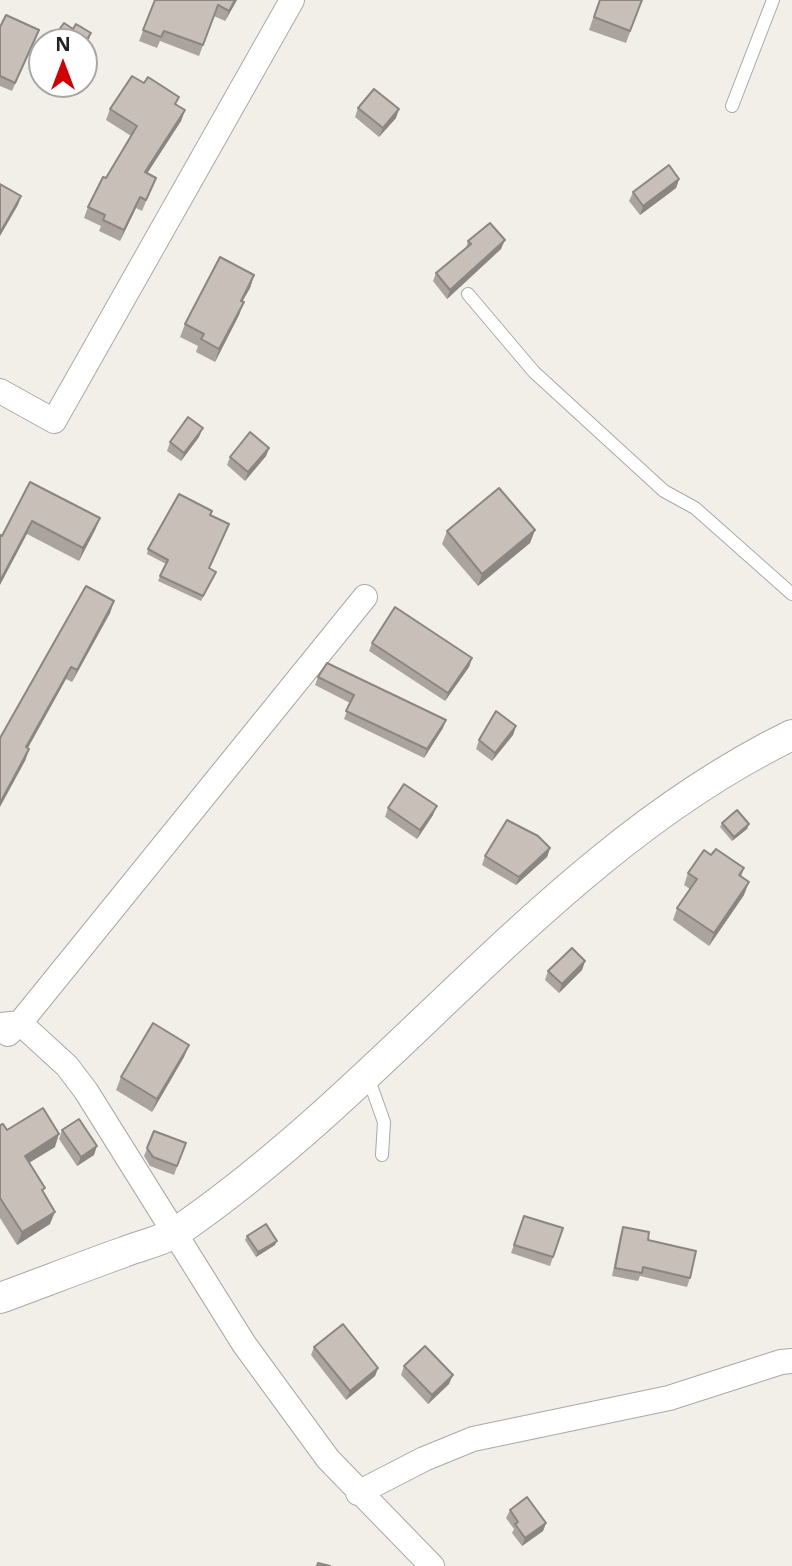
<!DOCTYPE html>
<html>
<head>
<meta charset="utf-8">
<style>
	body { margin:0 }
	#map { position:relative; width:792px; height:1566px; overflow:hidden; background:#f2efe9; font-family:"Open Sans",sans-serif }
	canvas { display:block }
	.north { position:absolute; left:28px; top:28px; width:70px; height:70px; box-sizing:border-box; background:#fff; border:2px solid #a7a7a7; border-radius:50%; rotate:0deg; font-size:19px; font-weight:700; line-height:28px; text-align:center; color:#222 }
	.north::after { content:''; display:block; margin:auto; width:24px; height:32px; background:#d40000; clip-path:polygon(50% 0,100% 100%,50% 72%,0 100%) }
</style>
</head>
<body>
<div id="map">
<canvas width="792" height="1566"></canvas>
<div class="north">N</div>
</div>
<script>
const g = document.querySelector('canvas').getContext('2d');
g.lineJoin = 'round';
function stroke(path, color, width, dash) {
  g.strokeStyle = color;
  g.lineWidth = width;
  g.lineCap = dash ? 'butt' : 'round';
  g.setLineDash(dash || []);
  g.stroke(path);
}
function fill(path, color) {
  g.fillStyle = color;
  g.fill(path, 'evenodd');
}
const service = new Path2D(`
	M732 106 773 0
	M468 294 534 372 664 491 695 508 792 594
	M368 1077 384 1122 382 1155`);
const minor = new Path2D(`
	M0 391 54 421 292 0
	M0 1025 20 1023 67 1066 86 1091 244 1344 328 1459 432 1566
	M8 1034 20 1023 365 597
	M358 1493 424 1459 473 1439 669 1398 781 1362 792 1361`);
const tertiary = new Path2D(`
	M0 1298C41 1283 82 1267 124 1252 141 1245 163 1241 178 1231 396 1081 552 852 792 735`);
stroke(service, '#a9a9a9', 14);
stroke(minor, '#a9a9a9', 26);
stroke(tertiary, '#a9a9a9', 32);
stroke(service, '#fff', 12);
stroke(minor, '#fff', 24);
stroke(tertiary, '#fff', 30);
fill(new Path2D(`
	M155 0H237L225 21 214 16 199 56 160 41 157 48 139 41Z
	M599 0H642L626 43 589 30Z
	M0 27 39 30 12 91 0 86Z
	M176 105 185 110 181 121 147 173 156 178 142 211 136 208 120 241 99 231 101 226 84 218 88 207 131 136 106 120 110 109Z
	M358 108 396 118 379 137 355 117Z
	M679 179 676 188 640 215 629 201 633 192Z
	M468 241 501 249 447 299 433 281 436 273 466 248Z
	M254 275 250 288 242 301 239 315 215 362 196 352 198 346 180 337 185 324Z
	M199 437 181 461 167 451 170 442Z
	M269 448 266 456 245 481 227 465 230 457Z
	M30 482 100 518 95 530 79 561 27 534 2 536Z
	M210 515 209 569 216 572 201 601 158 581 166 564 147 554 148 549Z
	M535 530 530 543 478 586 442 544 447 531Z
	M114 601 110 613 72 682 66 679 28 748 29 749 25 761 0 738Z
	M372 643 472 658 469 667 445 701 369 651Z
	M318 677 443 728 424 758 344 719 350 703 315 685Z
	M516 726 513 735 492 761 476 749 479 740Z
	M388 808 433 815 417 839 385 817Z
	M722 823 749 824 747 829 732 841 720 827Z
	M550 848 547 857 516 885 482 865 485 856Z
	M711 855 744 868 741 877 744 895 709 946 673 920 677 908 690 889 684 885 688 873Z
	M585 961 582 970 559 993 545 980 548 971Z
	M189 1045 184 1057 152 1112 116 1090 121 1077Z
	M0 1125 7 1130 55 1147 29 1163 43 1193 50 1224 17 1245 0 1218Z
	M62 1130 94 1155 77 1166 59 1139Z
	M154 1131 186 1143 174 1175 150 1166 144 1156Z
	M524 1216 563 1228 550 1266 511 1253Z
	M623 1227 648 1240 690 1278 687 1287 640 1276 638 1281 612 1276 620 1236Z
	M247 1236 275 1245 256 1257 245 1240Z
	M314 1347 378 1368 375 1376 346 1400 311 1355Z
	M404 1366 449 1384 428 1404 401 1375Z
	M510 1510 546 1523 543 1531 522 1546 512 1533 514 1529 506 1518Z`), '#aba49e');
fill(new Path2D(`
	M235 0H237L225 21 229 11Z
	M91 33 88 42 84 48V44Z
	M399 109 396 118 379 137 383 128Z
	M185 110 181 121 141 183 145 172Z
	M679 179 676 188 640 215 643 206Z
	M21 196 18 205 0 236V233Z
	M140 197 136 208 120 241 124 230Z
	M505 240 501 249 447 299 450 290Z
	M254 275 250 288 236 313 241 301Z
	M244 302 239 315 215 362 219 349Z
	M203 428 199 437 181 461 184 453Z
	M269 448 266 456 245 481 248 472Z
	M100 518 95 530 79 561 83 548Z
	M32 521 27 534 0 585V581Z
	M535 530 530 543 478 586 482 574Z
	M114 601 110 613 72 682 77 670Z
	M472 658 469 667 445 701 448 693Z
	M71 667 66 679 21 760 26 747Z
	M446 720 443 728 424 758 427 749Z
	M516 726 513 735 492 761 495 753Z
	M29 749 25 761 0 807V803Z
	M437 806 433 815 417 839 420 830Z
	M749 824 747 829 732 841 734 837Z
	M550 848 547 857 516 885 519 877Z
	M749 882 744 895 709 946 714 933Z
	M585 961 582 970 559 993 562 984Z
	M189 1045 184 1057 152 1112 157 1099Z
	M59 1134 55 1147 20 1168 25 1156Z
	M97 1146 94 1155 77 1166 81 1157Z
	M55 1212 50 1224 17 1245 22 1232Z
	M277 1241 275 1245 256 1257 258 1252Z
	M378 1368 375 1376 346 1400 350 1391Z
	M453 1375 449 1384 428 1404 432 1395Z
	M546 1523 543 1531 522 1546 525 1538Z`), '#8b8681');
const building = new Path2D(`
	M155 0H235L229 11 218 5 203 45 164 31 161 37 143 30Z
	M600 0H642L630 31 594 17Z
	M6 15 39 30 15 83 0 76V27Z
	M64 23 73 29 76 24 91 33 84 44V42H50Z
	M132 76 144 83 148 77 179 97 175 104 185 110 145 172 156 178 146 200 140 197 124 230 103 220 105 215 88 207 103 177 106 178 137 126 110 109Z
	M374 89 399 109 383 128 358 108Z
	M669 165 679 179 643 206 633 192Z
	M0 184 21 196 0 233Z
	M490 223 505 240 450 290 436 273 471 244 468 241Z
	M220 257 254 275 241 301 244 302 219 349 201 339 204 334 185 324Z
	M188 417 203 428 184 453 170 442Z
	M250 432 269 448 248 472 230 457Z
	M30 482 100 518 83 548 32 521 0 581V535L2 536Z
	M499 488 535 530 482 574 447 531Z
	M179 494 212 511 210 515 229 524 209 568 216 572 203 596 160 576 168 560 148 549Z
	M86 586 114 601 77 670 71 667 26 747 29 749 0 803V738Z
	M395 607 472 658 448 693 372 643Z
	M327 663 446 720 427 749 346 711 354 695 318 677Z
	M496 711 516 726 495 753 479 740Z
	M404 784 437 806 420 830 388 808Z
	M737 810 749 824 734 837 722 823Z
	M507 820 538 836 550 848 519 877 485 856Z
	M716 849 744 868 739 875 749 882 714 933 677 908 697 879 688 873 704 850 711 855Z
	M572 948 585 961 562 984 548 971Z
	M153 1023 189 1045 157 1099 121 1077Z
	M43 1108 59 1134 25 1156 45 1188 42 1190 55 1212 22 1232 0 1198V1125L3 1124 7 1130Z
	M79 1119 97 1146 81 1157 62 1130Z
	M154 1131 186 1143 177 1166 153 1157 147 1148Z
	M524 1216 563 1228 553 1257 514 1245Z
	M266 1224 277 1241 258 1252 247 1236Z
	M623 1227 649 1232 648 1240 696 1251 690 1278 643 1267 642 1273 615 1268Z
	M343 1324 378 1368 350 1391 314 1347Z
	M425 1346 453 1375 432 1395 404 1366Z
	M527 1497 546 1523 525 1538 515 1524 518 1522 510 1510Z
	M318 1563 330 1566H317Z`);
fill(building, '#c7bfb8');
stroke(building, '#8b8681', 2);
</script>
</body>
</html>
